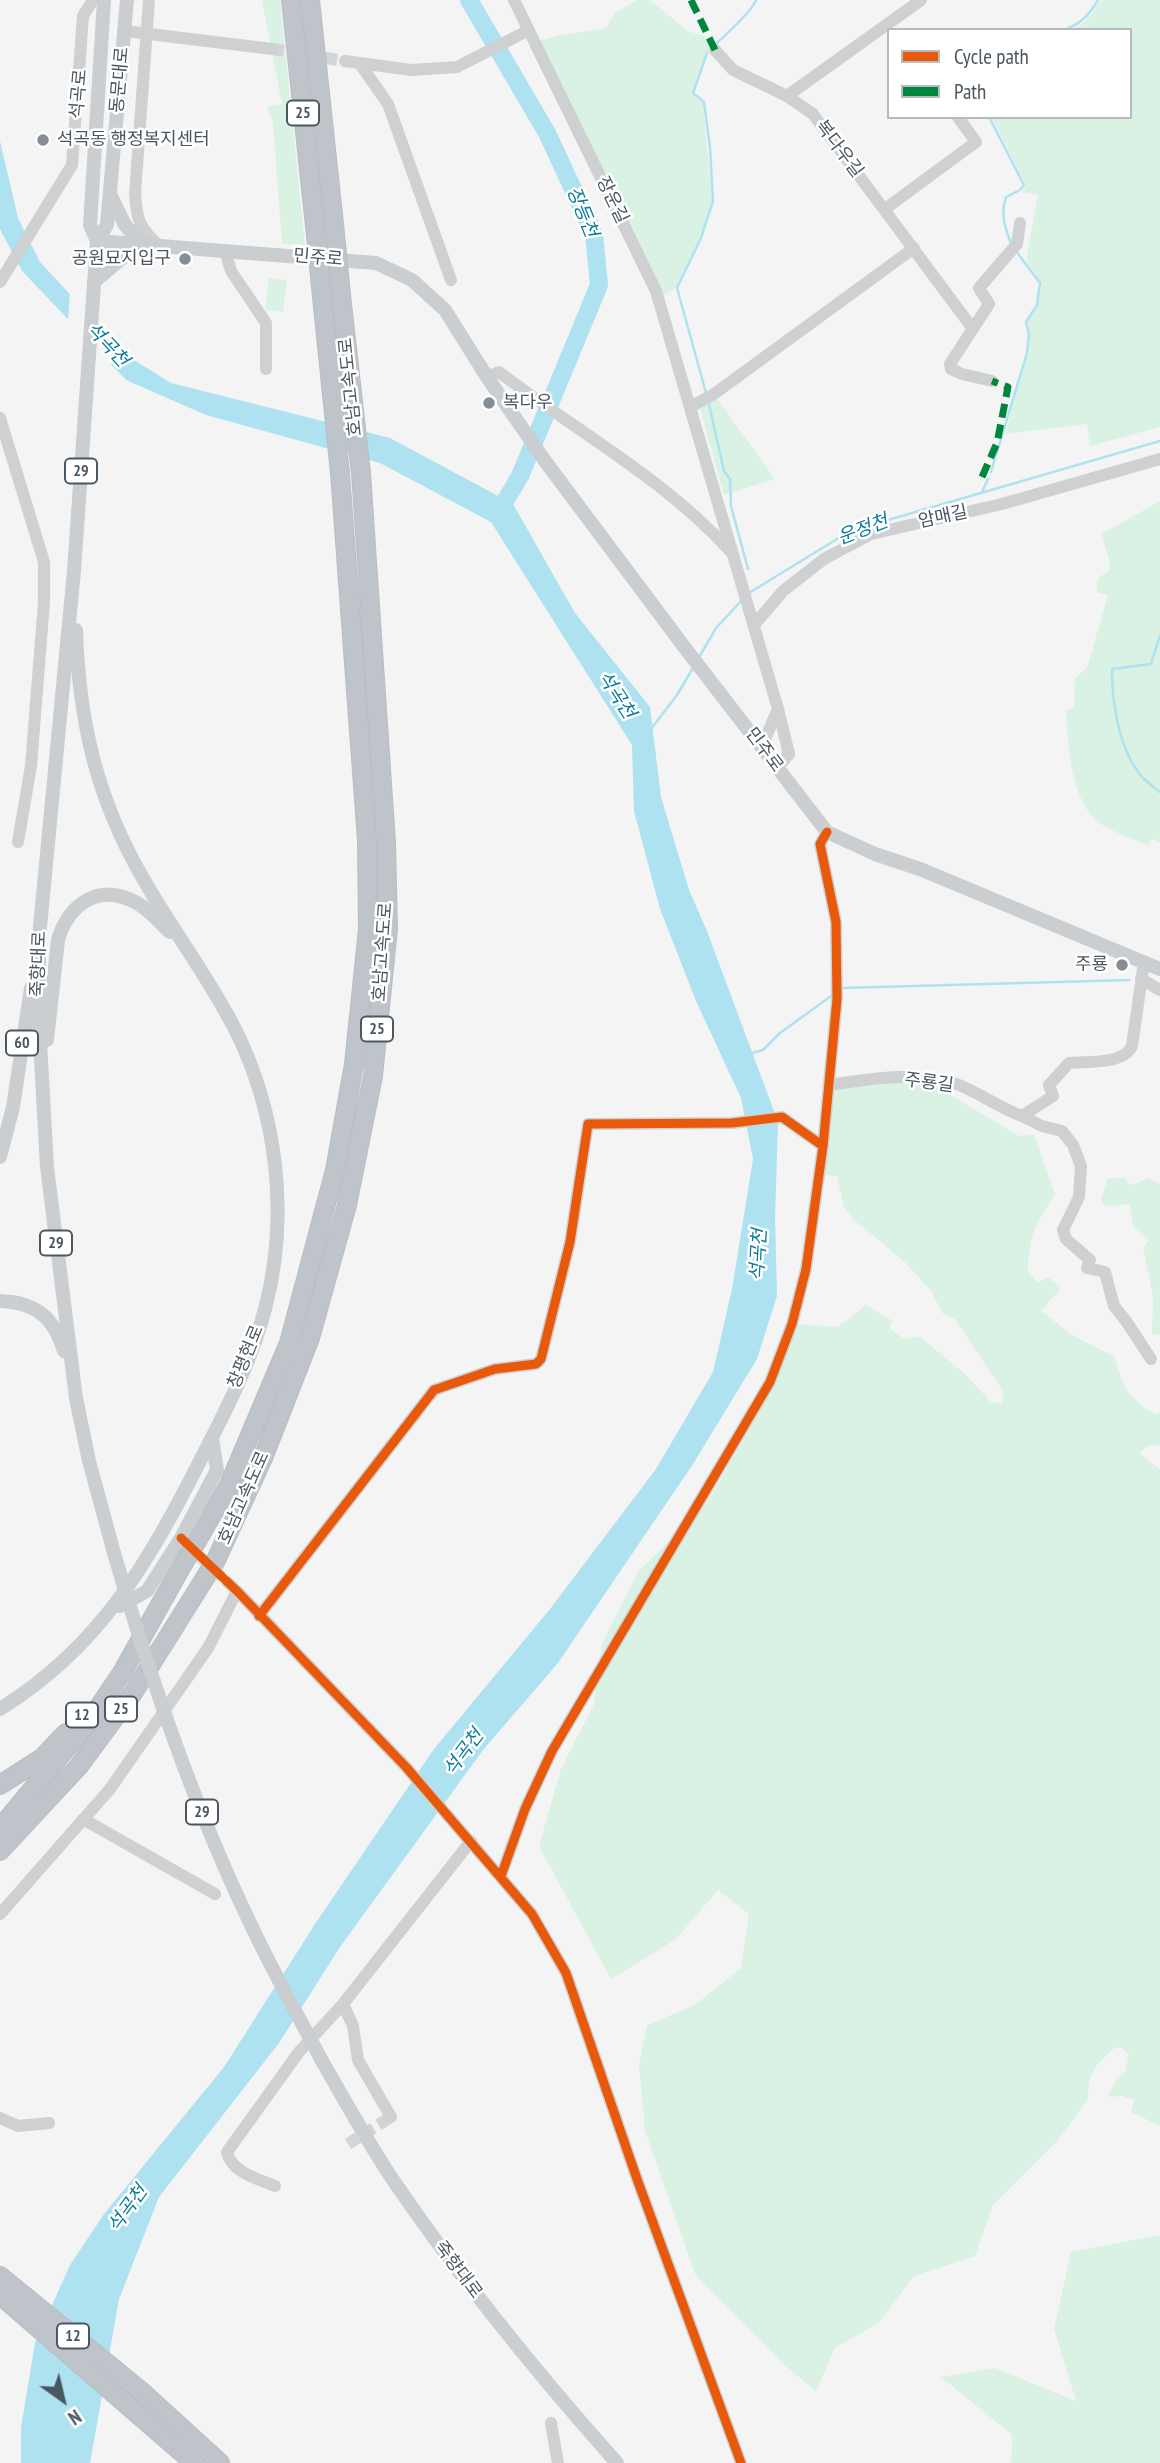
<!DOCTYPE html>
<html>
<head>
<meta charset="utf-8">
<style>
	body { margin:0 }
	#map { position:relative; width:1160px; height:2463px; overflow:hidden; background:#f4f4f4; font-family:"PT Sans Narrow",sans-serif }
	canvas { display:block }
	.legend { position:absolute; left:887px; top:28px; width:245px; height:91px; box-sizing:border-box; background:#fff; border:2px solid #b7bbc0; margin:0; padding:9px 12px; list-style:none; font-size:21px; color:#4a5661 }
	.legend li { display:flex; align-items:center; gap:14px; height:35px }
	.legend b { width:35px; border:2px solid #b7bbc0 }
	.north { position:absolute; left:28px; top:2365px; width:70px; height:70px; -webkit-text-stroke:5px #fff; paint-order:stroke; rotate:146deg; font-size:19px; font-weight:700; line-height:28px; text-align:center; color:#4a5661 }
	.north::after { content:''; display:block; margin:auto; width:24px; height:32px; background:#4a5661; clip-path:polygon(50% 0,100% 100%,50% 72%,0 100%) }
</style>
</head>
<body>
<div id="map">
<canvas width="1160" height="2463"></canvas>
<ul class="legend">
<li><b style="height:9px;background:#e8590c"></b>Cycle path</li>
<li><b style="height:9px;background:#00873e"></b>Path</li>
</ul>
<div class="north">N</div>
</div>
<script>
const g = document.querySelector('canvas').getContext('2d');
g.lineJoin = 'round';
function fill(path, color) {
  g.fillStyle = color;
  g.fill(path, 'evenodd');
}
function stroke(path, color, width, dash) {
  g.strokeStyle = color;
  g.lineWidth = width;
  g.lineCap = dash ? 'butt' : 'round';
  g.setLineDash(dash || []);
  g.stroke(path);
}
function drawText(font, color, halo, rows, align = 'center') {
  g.font = font + ' "PT Sans Narrow","Noto Sans KR",sans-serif';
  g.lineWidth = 5;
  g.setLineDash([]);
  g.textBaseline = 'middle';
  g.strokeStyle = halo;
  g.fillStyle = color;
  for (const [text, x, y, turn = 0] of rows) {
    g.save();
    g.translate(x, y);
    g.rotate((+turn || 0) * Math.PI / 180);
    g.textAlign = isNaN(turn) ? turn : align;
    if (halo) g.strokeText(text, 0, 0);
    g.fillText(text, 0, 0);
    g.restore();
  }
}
fill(new Path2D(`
	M262 0H280L305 245 282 244 273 123 267 106 282 104Z
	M637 0H650L688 31 704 36 712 52H706L692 93 703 103 712 201 700 238 676 288 661 297 538 41 557 36 606 28 615 13Z
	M1101 0H1160V427L1090 446 1087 424 1006 434C1009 420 1012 405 1016 391 1023 368 1033 347 1028 322L1038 305 1041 283 1026 260 1038 195 1022 192 1026 185 991 117H1130V30H1071C1085 25 1093 12 1101 0Z
	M269 278 287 280 283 312 265 310Z
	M716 397 775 479 724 495 700 408Z
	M1160 501V842L1152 839 1149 846C1134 839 1118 834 1104 826 1070 806 1068 744 1066 710L1074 708 1075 678 1087 668 1108 595 1097 592V579L1111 569 1102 534Z
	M918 1081 952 1086 951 1095 1019 1136 1034 1134 1055 1195C1034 1225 1030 1234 1028 1270L1037 1283 1048 1277 1061 1288 1041 1311 1074 1336 1115 1357C1121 1383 1130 1402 1156 1414L1160 1411V1445L1147 1446 1139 1453 1160 1469V2126L1131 2112 1134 2100 1122 2096 1108 2097 1114 2083 1125 2072 1129 2054 1120 2047 1113 2049 1097 2065 1089 2080 1088 2099 1057 2141 993 2205 975 2256 914 2276 878 2323 835 2348 816 2391 783 2364 695 2274 645 2131 639 2065 647 2025 695 2005 741 1968 749 1914 718 1890 676 1939 611 1979 539 1846 561 1769 594 1704 602 1643 638 1572 707 1503 774 1386 795 1324 837 1327 866 1305 893 1321 889 1328 904 1339 919 1336 965 1374 991 1402 1003 1404V1391L955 1319 943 1314 931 1291 905 1262 854 1220 844 1207 837 1176 822 1175 832 1087Z
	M1108 1178H1124L1131 1185 1148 1178 1160 1184V1334L1152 1335 1153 1296 1143 1248 1149 1240 1133 1226 1130 1204 1112 1206 1103 1205 1101 1198Z
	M1160 2235V2463H1011L1012 2435 941 2377 995 2368 1076 2401 1054 2329 1071 2252Z`), '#d9f2e3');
fill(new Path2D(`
	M0 141 18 218 40 262 126 355 171 383 390 438 513 504 575 613 650 707 661 797 689 890 707 931 778 1122 775 1217 777 1296 757 1359 693 1464 558 1663 483 1750 340 1947 279 2043 159 2197 119 2299 90 2463H21V2428L35 2343 70 2265 104 2214 224 2067 315 1924 434 1749 550 1609 656 1469 713 1372 732 1289 753 1159 741 1098 696 1001 660 909 634 811 632 745 491 522 380 463 206 415 126 380 22 271 2 233 0 229Z`), '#aee2f0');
fill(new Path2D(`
	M70 290 113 337 111 369 68 322Z`), '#f4f4f4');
stroke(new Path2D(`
	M1063 30C1080 25 1089 15 1098 0
	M715 45C725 35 753 11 756 0
	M989 117 1024 185 1020 190 1006 197C1000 215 1005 227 1011 244
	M706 393 677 288 701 238 713 201 710 148 704 102 693 93 707 53
	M709 404 724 471 730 479 731 506 748 569
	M991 472 1027 353 1029 334 1026 322 1037 305 1040 283 1016 251
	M982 492 988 479
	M749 593 850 531 1160 441
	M1160 635 1151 664 1112 669C1112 704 1119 751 1143 778 1148 783 1155 788 1160 792
	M698 659 716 628 742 600
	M651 729 677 695 693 668
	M842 988 1129 980
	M752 1053 763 1050 780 1033 834 994`), '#aee2f0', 2.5);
stroke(new Path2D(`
	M469 0 547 133 594 234 599 285 520 476 498 513`), '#aee2f0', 18);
stroke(new Path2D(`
	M272 49 345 61
	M186 1544 237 1591
	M348 2144 391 2117`), '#d2d4d7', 12, [12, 6]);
const highway = new Path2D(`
	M291 0 315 226
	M310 0 334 224
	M193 1548 229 1485 289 1343 335 1170 354 1064 368 929 367 840 340 473 322 297
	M216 1560 263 1458 310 1338 347 1205 373 1076 388 929 386 843 361 473 341 295
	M0 1785 42 1758 66 1733
	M0 1828 90 1720 123 1671 183 1564
	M0 1851 79 1766 133 1693 205 1578
	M0 2276 141 2391 220 2463
	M0 2295 194 2463`);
stroke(highway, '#b9bec3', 20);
stroke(new Path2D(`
	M149 0 135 194C137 221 139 227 159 246
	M514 0 656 291 778 709 789 754 777 768
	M125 31 272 49
	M715 50 733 70 787 96 813 114 973 329
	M345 61 411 70 457 67 529 30
	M360 64 388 104 451 280
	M787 96 921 0
	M885 209 976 142 958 117
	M225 251 231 271 266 323V369
	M0 282 72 165 83 16 93 0
	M487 377 499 372C576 431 665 479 731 552
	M992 381 962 374 951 369 950 364 989 304 979 288 1017 244 1020 223
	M690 407 714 394 914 248
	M0 418 44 562V602L31 766 18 842
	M754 625 783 591 824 559 871 534 1002 504 1160 459
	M762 746 778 709
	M1141 979 1160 990
	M829 1085C869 1079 920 1070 959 1085 981 1094 1000 1108 1022 1116L1053 1096 1049 1085 1069 1063C1088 1061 1123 1065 1132 1046L1144 962
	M1022 1116 1042 1126 1062 1131 1073 1145 1081 1166 1079 1197 1063 1230 1066 1239 1090 1260 1087 1268 1105 1272 1114 1306 1126 1321 1151 1359
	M259 1616 434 1390 495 1369 536 1364 541 1359 570 1242 588 1124 732 1123 782 1117 823 1146
	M83 1819 215 1894
	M501 1876 525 1809 552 1751 770 1382 792 1324 806 1269 823 1146 837 999 836 922 820 844 827 832
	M0 1914 110 1789 208 1648 237 1591 406 1767 532 1914 566 1973 637 2179 741 2463
	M343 2004 353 2026 358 2060 391 2117
	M0 2118 18 2126 49 2123
	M275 2186C258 2179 231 2172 227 2152L299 2052 343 2004 471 1841
	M551 2423 558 2463`), '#ced0d2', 12);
stroke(new Path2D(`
	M104 0 90 225 97 241 74 571 40 927 38 1005 47 1167 76 1398 89 1461 114 1553
	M111 196 125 225 142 244
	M97 241 376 263 412 280 445 310 487 377 545 461 685 648 827 832 875 854 920 869 1160 969
	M97 241 107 225 127 0
	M94 282 121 259 142 244
	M47 1040 58 940C68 906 97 883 133 901 147 907 159 922 170 932
	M0 1157 13 1107 31 988
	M0 1301C35 1302 54 1317 64 1351
	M120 1606 147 1591 181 1538 217 1470 212 1438
	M0 1709C100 1647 148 1563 200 1461 225 1412 253 1359 266 1305 289 1215 277 1114 236 1031 210 979 173 931 144 880 97 800 79 722 76 630
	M321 2059C343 2098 365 2137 389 2174 458 2276 535 2371 617 2463`), '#caced1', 14);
stroke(highway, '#bec4c9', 18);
const highwayBridge = new Path2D(`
	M334 224 341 295
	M315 226 322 297
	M183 1564 193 1548
	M205 1578 216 1560`);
stroke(highwayBridge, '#b9bec3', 20, []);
stroke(new Path2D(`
	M114 1553C151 1680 194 1807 252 1927 273 1972 298 2015 321 2059`), '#caced1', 14);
stroke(highwayBridge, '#bec4c9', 18);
stroke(new Path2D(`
	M691 0 715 50
	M982 477 997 443 1008 387 992 381`), '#00873e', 7, [14, 7]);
stroke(new Path2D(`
	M181 1538 237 1591 406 1767 532 1914 566 1973 637 2179 741 2463
	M259 1616 434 1390 495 1369 536 1364 541 1359 570 1242 588 1124 732 1123 782 1117 823 1146
	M501 1876 525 1809 552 1751 770 1382 792 1324 806 1269 823 1146 837 999 836 922 820 844 827 832`), '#e8590c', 9);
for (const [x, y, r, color] of [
	[43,140,7,"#868d94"],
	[185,259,7,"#868d94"],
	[489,403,7,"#868d94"],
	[1122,965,7,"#868d94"]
]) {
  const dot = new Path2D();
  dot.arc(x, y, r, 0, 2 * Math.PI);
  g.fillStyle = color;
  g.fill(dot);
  stroke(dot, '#fff', 2.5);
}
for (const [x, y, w] of [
	[303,113,32],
	[81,471,32],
	[377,1029,32],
	[22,1043,32],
	[56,1243,32],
	[121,1709,32],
	[82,1715,32],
	[202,1812,32],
	[73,2336,32]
]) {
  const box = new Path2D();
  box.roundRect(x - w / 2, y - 12.5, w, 25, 5);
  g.fillStyle = '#fff';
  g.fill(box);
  stroke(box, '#4a5661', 2);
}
drawText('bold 16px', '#4a5661', null, [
	["25",303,113],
	["29",81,471],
	["25",377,1029],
	["60",22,1043],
	["29",56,1243],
	["25",121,1709],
	["12",82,1715],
	["29",202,1812],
	["12",73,2336]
]);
drawText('18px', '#4a5661', '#fff', [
	["동문대로",120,80,-85],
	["석곡로",79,94,-85],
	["복다우길",839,149,53],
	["장운길",612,200,64],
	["민주로",318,258,5],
	["호남고속도로",351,387,-96],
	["암매길",943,517,-12],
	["민주로",764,750,53],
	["호남고속도로",383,952,-86],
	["죽향대로",39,964,-88],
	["주룡길",929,1083,7],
	["창평현로",246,1357,-68],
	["호남고속도로",244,1498,-66],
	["죽향대로",458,2270,53]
]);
drawText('18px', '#4a5661', '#fff', [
	["석곡동 행정복지센터",57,140],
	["공원묘지입구",171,259,"right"],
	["복다우",503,403],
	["주룡",1108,965,"right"]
], 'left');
drawText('italic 19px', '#0c7c9b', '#fff', [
	["장등천",582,212,68],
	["석곡천",107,345,47],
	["운정천",863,530,-21],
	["석곡천",616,695,57],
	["석곡천",759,1255,-87],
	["석곡천",464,1753,-53],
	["석곡천",128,2209,-54]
]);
</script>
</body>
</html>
